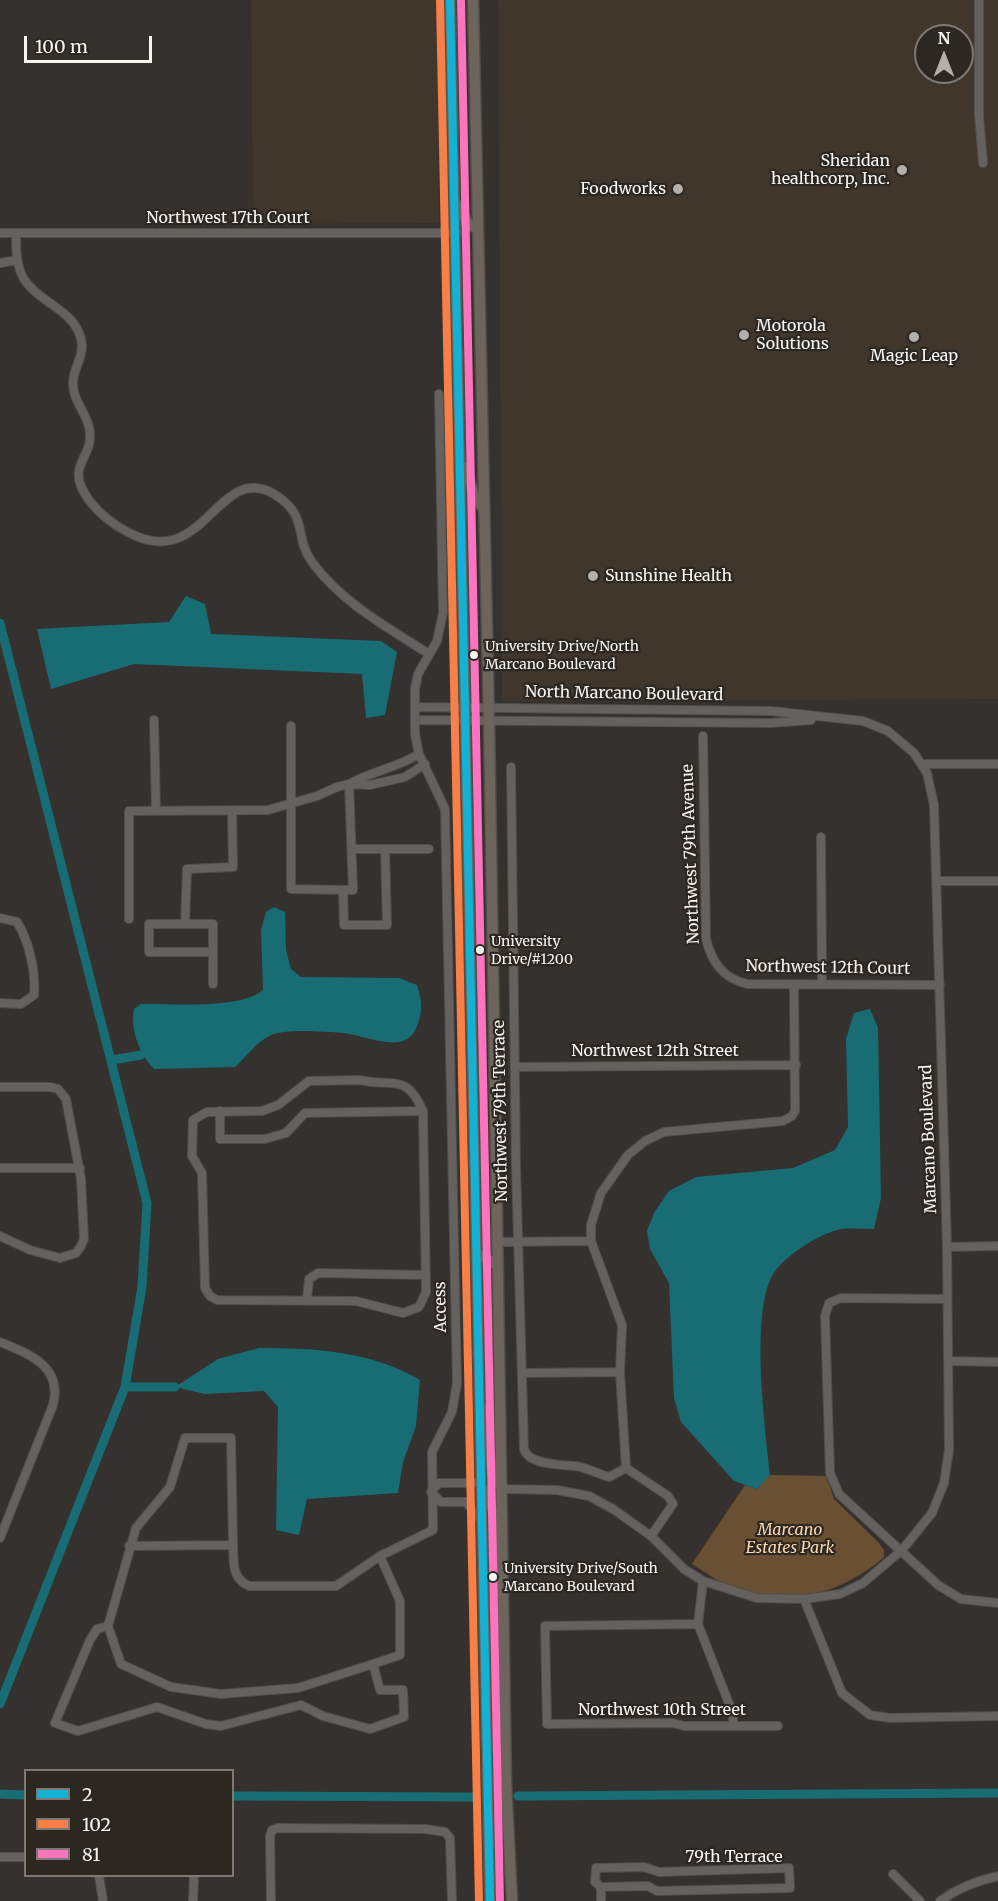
<!DOCTYPE html>
<html>
<head>
<meta charset="utf-8">
<style>
	body { margin:0 }
	#map { position:relative; width:998px; height:1901px; overflow:hidden; background:#34312e; font-family:Merriweather,serif }
	canvas { display:block }
	.legend { position:absolute; left:24px; top:1769px; width:210px; height:108px; box-sizing:border-box; background:#2c2721; border:2px solid #7e7974; margin:0; padding:8px 10px; list-style:none; font-size:18px; color:#f8f4f0 }
	.legend li { display:flex; align-items:center; gap:12px; height:30px }
	.legend b { width:30px; border:2px solid #7e7974 }
	.north { position:absolute; left:914px; top:24px; width:60px; height:60px; box-sizing:border-box; background:#2c2721; border:2px solid #7e7974; border-radius:50%; rotate:0deg; font-size:16px; font-weight:700; line-height:24px; text-align:center; color:#f8f4f0 }
	.north::after { content:''; display:block; margin:auto; width:21px; height:27px; background:#b3b0ac; clip-path:polygon(50% 0,100% 100%,50% 72%,0 100%) }
	.scale { position:absolute; left:24px; top:36px; width:128px; height:27px; box-sizing:border-box; border:3px solid #f8f4f0; border-top:0; padding-left:8px; font-size:18px; line-height:21px; white-space:nowrap; color:#f8f4f0; -webkit-text-stroke:4px #2c2721; paint-order:stroke }
</style>
</head>
<body>
<div id="map">
<canvas width="998" height="1901"></canvas>
<ul class="legend">
<li><b style="height:8px;background:#13b2d5"></b>2</li>
<li><b style="height:8px;background:#f78048"></b>102</li>
<li><b style="height:8px;background:#fc73be"></b>81</li>
</ul>
<div class="north">N</div>
<div class="scale">100 m</div>
</div>
<script>
const g = document.querySelector('canvas').getContext('2d');
g.lineJoin = 'round';
function fill(path, color) {
  g.fillStyle = color;
  g.fill(path, 'evenodd');
}
function stroke(path, color, width, dash) {
  g.strokeStyle = color;
  g.lineWidth = width;
  g.lineCap = dash ? 'butt' : 'round';
  g.setLineDash(dash || []);
  g.stroke(path);
}
function drawText(font, color, halo, rows, align = 'center') {
  g.font = font + ' Merriweather,serif';
  g.lineWidth = 4.5;
  g.setLineDash([]);
  g.textBaseline = 'middle';
  g.strokeStyle = halo;
  g.fillStyle = color;
  for (const [text, x, y, turn = 0] of rows) {
    g.save();
    g.translate(x, y);
    g.rotate((+turn || 0) * Math.PI / 180);
    g.textAlign = isNaN(turn) ? turn : align;
    if (halo) g.strokeText(text, 0, 0);
    g.fillText(text, 0, 0);
    g.restore();
  }
}
fill(new Path2D(`
	M251 0H437L439 223 253 224Z
	M498 0H998V699L502 701ZM926 36H962V72H926Z`), '#40362c');
fill(new Path2D(`
	M770 1475 826 1476 834 1499 878 1542 884 1550V1557C845 1591 796 1606 745 1593 727 1588 708 1574 692 1564L745 1485 757 1489Z`), '#6a5033');
fill(new Path2D(`
	M186 596 205 604 211 634 381 641 397 652 385 715 366 718 362 674 134 664 51 689 37 629 169 622Z
	M274 907 285 912 286 950 291 969 301 977 399 978 417 985C422 1000 423 1011 417 1026 406 1057 367 1035 343 1033 325 1032 285 1028 269 1036 257 1042 245 1058 235 1067L154 1069C140 1054 130 1031 134 1009L141 1004C173 1003 239 1010 263 990L261 930 266 912Z
	M870 1009 878 1028 881 1198 874 1229C863 1229 852 1228 842 1229 821 1232 780 1258 771 1278 751 1319 765 1428 770 1475L757 1489 734 1481 681 1422 674 1398 669 1283 650 1249 647 1231 654 1213 669 1191 696 1177 793 1168 835 1150 848 1127 846 1039 854 1013Z
	M259 1348C315 1348 371 1351 420 1380L416 1426 403 1462 398 1493 307 1499 299 1535 276 1530 278 1407 264 1391 205 1394 175 1387 218 1359Z`), '#186d74');
stroke(new Path2D(`
	M0 623 147 1203 142 1287 125 1387 0 1704
	M112 1060 141 1055
	M125 1387H175
	M0 1794 26 1795
	M232 1796 474 1797
	M518 1796 998 1793`), '#186d74', 9);
const minor = new Path2D(`
	M979 0V115L983 163
	M0 233H457
	M16 234C16 249 16 269 26 282 42 304 74 310 81 339 85 356 74 366 73 382 72 402 89 414 90 433 92 460 64 466 89 500 101 516 118 528 136 536 206 566 219 462 274 494 310 516 293 536 312 562 342 603 387 627 429 654
	M0 263 17 260
	M415 707 771 711 863 721 888 731 914 753 927 773 934 805 947 1247 949 1450 944 1483 932 1513 902 1550 863 1583 840 1594 804 1599 757 1598 703 1581 684 1569 651 1536 613 1509 589 1496 557 1490 503 1489
	M154 720 156 811
	M415 720 771 723 811 720
	M291 726V889L343 890 344 925H387L385 849
	M703 736 706 939C712 963 723 978 747 984L940 985
	M922 764H998
	M511 767 516 1167 524 1449C528 1465 563 1465 576 1466 587 1468 599 1474 609 1477L626 1468
	M349 784C372 771 397 768 419 754
	M821 837 822 984
	M353 849H429
	M937 881H998
	M343 890H353L349 784
	M0 918 17 922C29 941 36 972 34 995L21 1004 0 1003
	M129 919V811L268 810 317 796 337 787 349 784 370 785 405 777 425 764
	M185 924 187 869 233 867 232 811
	M213 952H149V924H213V984
	M515 1067 796 1065
	M360 1080C393 1088 406 1072 423 1111L426 1292 419 1307 403 1313 356 1301 217 1300 210 1296 205 1288 202 1173 192 1156 193 1120 207 1112 262 1111 278 1105 309 1081Z
	M0 1087H50L58 1089 66 1099 81 1179 84 1239 81 1246 76 1253 60 1258 30 1250 0 1236
	M220 1111V1139H265L286 1133 305 1113 423 1111
	M0 1168H80
	M497 1242 591 1241
	M947 1247 998 1246
	M307 1299 309 1279 318 1273 425 1275
	M946 1299 841 1298 829 1303 825 1316 830 1473 839 1494 938 1585 961 1599 998 1603
	M0 1342C29 1354 63 1366 53 1405L0 1538
	M949 1361 998 1362
	M523 1373 620 1372
	M626 1468 620 1372 622 1325 591 1241V1225L601 1193 628 1155 645 1141 664 1132 783 1121 792 1116 795 1111 794 985
	M626 1468 668 1496 673 1504 651 1536
	M480 1483H439L431 1492 441 1502H466L481 1520
	M233 1545 231 1438H185L170 1487 136 1528 108 1626 97 1629 90 1640 55 1723 78 1731 157 1707 206 1724 221 1726 301 1705 323 1716 370 1729 404 1717 403 1690H380L373 1664 400 1655V1601L380 1556
	M129 1546 233 1545C234 1562 231 1578 249 1586H336L380 1556 433 1530 432 1452 452 1412 457 1383 445 809 419 754 415 734V689L418 674 437 641 443 613 439 394
	M703 1581 698 1624 733 1714V1725
	M804 1599 842 1693 870 1715 890 1718 998 1716
	M698 1624 545 1626 547 1724 673 1723 684 1726H778
	M108 1626 121 1664 171 1687 221 1694 298 1688 373 1664
	M0 1857H26
	M644 1867 659 1872 789 1868 790 1888 657 1891 648 1886 601 1887 595 1882 596 1868Z
	M893 1874 920 1901
	M99 1876 103 1901
	M601 1887V1901
	M193 1901 194 1876
	M271 1901 270 1836 272 1830 278 1828 425 1829 445 1832 450 1838 452 1901
	M940 1901C958 1888 976 1881 998 1876`);
const major = new Path2D(`
	M450 0 490 1901
	M473 0 489 720 506 1782 512 1901
	M458 205 467 223 478 229
	M464 467 474 495 484 509
	M477 1254 498 1265
	M484 1409 492 1471 502 1486
	M481 1486 494 1513 497 1591`);
stroke(minor, '#504e4a', 10);
stroke(major, '#504e4a', 13);
stroke(minor, '#64615f', 8);
stroke(major, '#6d645c', 10);
stroke(new Path2D(`
	M450 0 490 1901`), '#13b2d5', 8);
stroke(new Path2D(`
	M440 0 479 1901`), '#f78048', 8);
stroke(new Path2D(`
	M461 0 500 1901`), '#fc73be', 8);
for (const [x, y, r, color] of [
	[902,170,6,"#b3b0ac"],
	[678,189,6,"#b3b0ac"],
	[744,335,6,"#b3b0ac"],
	[914,337,6,"#b3b0ac"],
	[593,576,6,"#b3b0ac"],
	[474,655,5,"#f8f4f0"],
	[480,950,5,"#f8f4f0"],
	[493,1577,5,"#f8f4f0"]
]) {
  const dot = new Path2D();
  dot.arc(x, y, r, 0, 2 * Math.PI);
  g.fillStyle = color;
  g.fill(dot);
  stroke(dot, '#2c2721', 2);
}
drawText('14px', '#f8f4f0', '#2c2721', [
	["University Drive/North",485,647],
	["Marcano Boulevard",485,665],
	["University",491,942],
	["Drive/#1200",491,960],
	["University Drive/South",504,1569],
	["Marcano Boulevard",504,1587]
], 'left');
drawText('16px', '#f8f4f0', '#2c2721', [
	["Sheridan",890,161],
	["healthcorp, Inc.",890,179],
	["Foodworks",666,189],
	["Motorola",756,326,"left"],
	["Solutions",756,344,"left"],
	["Magic Leap",914,356,"center"],
	["Sunshine Health",605,576,"left"]
], 'right');
drawText('16px', '#f8f4f0', '#2c2721', [
	["Northwest 17th Court",228,218],
	["North Marcano Boulevard",624,694,1],
	["Northwest 79th Avenue",691,854,-92],
	["Northwest 12th Court",828,968,1],
	["Northwest 12th Street",655,1051],
	["Northwest 79th Terrace",501,1111,-91],
	["Marcano Boulevard",929,1139,-92],
	["Access",441,1307,-91],
	["Northwest 10th Street",662,1710],
	["79th Terrace",734,1857]
]);
drawText('italic 16px', '#fbd6ae', '#2c2721', [
	["Marcano",790,1530],
	["Estates Park",790,1548]
]);
</script>
</body>
</html>
